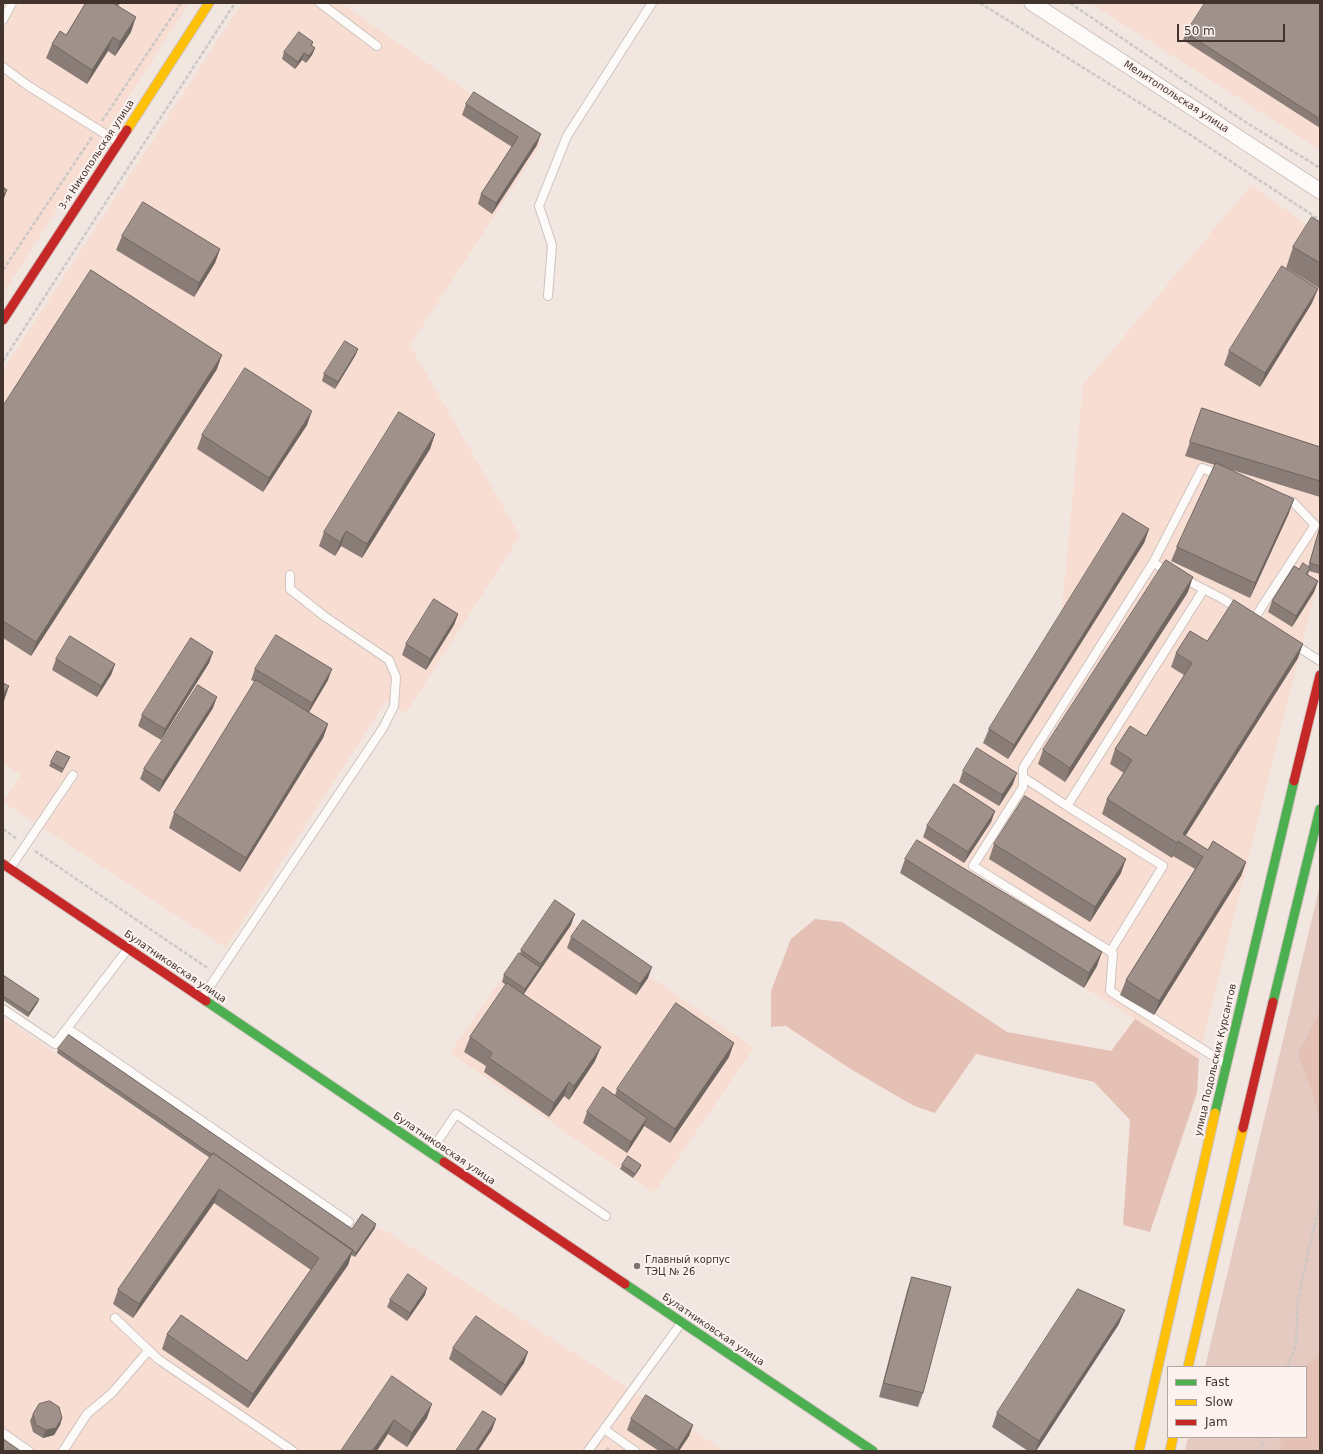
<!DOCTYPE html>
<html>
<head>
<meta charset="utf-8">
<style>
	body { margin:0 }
	#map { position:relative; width:1323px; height:1454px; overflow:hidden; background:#f2e6e1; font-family:"DejaVu Sans",sans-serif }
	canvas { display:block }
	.frame { position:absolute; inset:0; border:4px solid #43332d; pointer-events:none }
	.legend { position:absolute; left:1167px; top:1366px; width:140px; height:72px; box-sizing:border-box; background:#fcf3f0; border:1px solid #b2a6a2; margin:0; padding:5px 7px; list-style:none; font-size:12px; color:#43332d }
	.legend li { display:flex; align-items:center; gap:8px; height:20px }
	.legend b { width:20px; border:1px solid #b2a6a2 }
	.scale { position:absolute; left:1177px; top:24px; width:108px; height:18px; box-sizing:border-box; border:2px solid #43332d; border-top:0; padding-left:5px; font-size:12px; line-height:14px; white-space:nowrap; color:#43332d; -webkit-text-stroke:3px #fcf3f0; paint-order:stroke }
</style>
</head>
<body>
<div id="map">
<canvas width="1323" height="1454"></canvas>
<div class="frame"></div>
<ul class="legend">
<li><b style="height:5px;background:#4caf50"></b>Fast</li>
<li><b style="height:5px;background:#ffc107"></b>Slow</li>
<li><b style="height:5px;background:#c62828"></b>Jam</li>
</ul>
<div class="scale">50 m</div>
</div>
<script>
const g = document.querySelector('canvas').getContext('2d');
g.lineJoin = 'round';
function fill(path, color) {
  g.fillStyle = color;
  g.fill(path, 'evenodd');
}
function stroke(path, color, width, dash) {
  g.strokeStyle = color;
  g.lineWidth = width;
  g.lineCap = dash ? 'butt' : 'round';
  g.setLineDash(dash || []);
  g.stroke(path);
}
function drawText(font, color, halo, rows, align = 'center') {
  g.font = font + ' "DejaVu Sans",sans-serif';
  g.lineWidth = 4;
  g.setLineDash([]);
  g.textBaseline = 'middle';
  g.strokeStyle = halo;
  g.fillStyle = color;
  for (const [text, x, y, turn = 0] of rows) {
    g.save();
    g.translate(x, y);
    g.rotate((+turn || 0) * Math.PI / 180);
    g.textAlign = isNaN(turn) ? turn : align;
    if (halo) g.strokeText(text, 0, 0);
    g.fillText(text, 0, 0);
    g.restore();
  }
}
fill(new Path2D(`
	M3 3H189L3 294Z
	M242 3H341L542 143 410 345 520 536 406 713 386 701 226 948 3 802 20 775 3 763V370Z
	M1090 3H1320V150L1151 42Z
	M1251 185 1320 234V574L1199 1059 900 873 1061 619 1083 385Z
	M550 908 754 1048 654 1193 450 1053Z
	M3 1017 354 1257 375 1228 385 1230 725 1451H3Z`), '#f7ddd2');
fill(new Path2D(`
	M1320 885V1451H1185L1188 1437H1306V1367H1205Z`), '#e4cac1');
fill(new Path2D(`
	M815 919 842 922 1007 1032 1111 1051 1135 1019 1199 1059 1197 1093 1150 1232 1123 1225 1130 1120 1094 1082 976 1054 935 1113 914 1106 849 1068 786 1026 771 1027V991L791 939Z
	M1320 1011V1131L1317 1106 1298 1054Z
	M1320 1356V1451H1278L1283 1437H1306V1367H1302Z`), '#e4c1b4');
const lane = new Path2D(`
	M320 3 377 46
	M3 20 12 3
	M3 67 27 85 118 142
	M548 296 552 245 539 206 567 136 652 3
	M1153 563 1202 468 1222 476
	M1170 572 1153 563 1023 768V787L973 866 1113 953 1110 991 1226 1064
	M1182 578 1221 598 1239 609
	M1254 619 1315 525 1293 502 1284 499
	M1292 643 1320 661
	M1023 777 1067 806
	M11 867 73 775
	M1110 952 1163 866 1067 806 1204 589
	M202 998 383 728 394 706 396 677 389 660 324 616 290 589V575
	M3 1009 55 1044 127 950
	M67 1028 349 1222
	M431 1151 456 1114 606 1216
	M115 1318 158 1359 293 1451
	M604 1429 635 1451
	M3 1433 29 1451
	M63 1451 87 1414 112 1393 149 1350
	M588 1451 682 1322`);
const street = new Path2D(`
	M1032 3 1320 191`);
const fast = new Path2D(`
	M206 1001 444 1162
	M1273 1002 1320 809
	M1215 1113 1294 781
	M625 1284 873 1451`);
const slow = new Path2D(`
	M127 130 209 3
	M1188 1367 1243 1128
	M1139 1451 1215 1113
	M1170 1451 1173 1437`);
const jam = new Path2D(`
	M3 320 127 130
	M1294 781 1320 675
	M3 864 206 1001
	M1243 1128 1273 1002
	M444 1162 625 1284`);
stroke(lane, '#cfc3be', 10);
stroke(street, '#cfc3be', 17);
stroke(fast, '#cfc3be', 11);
stroke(slow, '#cfc3be', 11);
stroke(jam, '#cfc3be', 11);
stroke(new Path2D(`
	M980 3 1186 132 1320 220
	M1070 3 1247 123 1320 168
	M102 121 181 3
	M3 270 92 137
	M3 361 235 3
	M3 829 17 839
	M35 851 209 969
	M1287 1367 1296 1345 1298 1298 1320 1202
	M606 1451 610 1446
	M1261 1451 1264 1437`), '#ccc8c6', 2.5, [4, 2]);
stroke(lane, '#fdfbfa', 8);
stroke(street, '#fdfbfa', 15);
stroke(fast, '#4caf50', 9);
stroke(slow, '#ffc107', 9);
stroke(jam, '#c62828', 9);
fill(new Path2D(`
	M86 3H120L118 6 131 32 115 56 108 51 87 84 46 58 52 44 66 35Z
	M1320 3V128L1183 40 1186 33Z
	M313 42 312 46 315 48 312 55 306 63 302 60 295 69 282 59 284 52Z
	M466 104 537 145 492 214 478 204 481 194 512 147 462 115Z
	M1320 222V289L1286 268 1293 247Z
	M122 236 220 249 215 263 194 297 116 250Z
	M1312 303 1260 387 1224 365 1229 351Z
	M358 349 355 356 335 389 322 381 324 374Z
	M217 369 31 656 3 638V406Z
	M1202 408 1320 447V497L1232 470 1289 513 1250 598 1171 561 1177 547 1215 465 1185 456Z
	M307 425 263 492 197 449 202 435Z
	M435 434 430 449 362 558 341 546 335 556 319 546 324 532Z
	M1320 527V574L1309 571 1308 575 1318 581 1314 592 1292 627 1268 612 1272 601 1299 569 1308 567Z
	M1149 529 1144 543 1008 759 983 743 989 729Z
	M1188 592 1065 782 1038 764 1043 750Z
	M458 614 454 625 426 670 402 655 406 644Z
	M1207 641 1298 658 1185 836 1208 850 1246 862 1241 876 1154 1015 1120 995 1126 980 1195 869 1173 856 1172 858 1102 814 1107 799 1124 773 1110 764 1115 749 1146 736 1184 675 1171 667 1176 653Z
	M213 652 209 663 161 740 138 726 142 715Z
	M56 659 115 664 111 675 97 697 52 670Z
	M255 669 328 680 309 712 328 724 323 738 240 872 169 828 174 813 255 682 251 680Z
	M213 708 159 792 140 779 144 769Z
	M68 761 62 773 49 766 51 762Z
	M963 771 1013 784 999 806 959 782Z
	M995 811 991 822 964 863 923 837 927 826Z
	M994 844 1121 873 1090 922 989 859Z
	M905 859 1097 966 1084 988 900 873Z
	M571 925 524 994 595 1061 569 1100 564 1096 549 1117 484 1072 486 1066 464 1052 470 1037 506 985 502 982 504 975 520 954 521 950Z
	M571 937 648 978 636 995 567 948Z
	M3 975 38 1002 28 1017 3 1000Z
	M58 1049 352 1229 375 1228 355 1257 351 1255 348 1265 248 1408 162 1349 167 1334 247 1361 311 1270 214 1203 133 1318 113 1304 118 1290 210 1158 57 1053Z
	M729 1057 670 1143 644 1126 643 1128 627 1153 583 1123 587 1112 615 1095 617 1089Z
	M622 1165H641L640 1168 633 1178 620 1169Z
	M912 1277 923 1393 918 1407 879 1397 907 1291Z
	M425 1295 407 1321 387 1307 390 1300Z
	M1119 1324 1036 1451H1028L992 1427 997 1413Z
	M453 1348 524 1363 501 1396 449 1359Z
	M392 1376 427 1418 407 1447 388 1434Z
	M33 1414 62 1418 60 1425 54 1435 43 1438 33 1432 30 1421Z
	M631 1419 693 1425 689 1436 679 1451H659L627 1430Z`), '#8a7d78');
fill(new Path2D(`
	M136 17 131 32 115 56 120 42Z
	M113 37 108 51 87 84 92 70Z
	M315 48 312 55 306 63 309 56Z
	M304 53 302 60 295 69 298 62Z
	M541 134 537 145 492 214 496 203Z
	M7 190 3 201V196Z
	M220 249 215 263 194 297 199 283Z
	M1318 289 1312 303 1260 387 1265 373Z
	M358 349 355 356 335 389 338 382Z
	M222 355 217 369 31 656 36 642Z
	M312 411 307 425 263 492 269 478Z
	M435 434 430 449 362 558 367 544Z
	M1294 499 1289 513 1250 598 1255 583Z
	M1149 529 1144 543 1008 759 1014 745Z
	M346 531 341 546 335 556 340 542Z
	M1193 577 1188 592 1065 782 1070 768Z
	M1318 581 1314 592 1292 627 1296 616Z
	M458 614 454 625 426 670 430 659Z
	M1303 644 1298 658 1181 843 1183 834Z
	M213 652 209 663 161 740 165 729Z
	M115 664 111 675 97 697 101 686Z
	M332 669 328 680 308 714 312 703Z
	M9 686 4 701 3 702V695Z
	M217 697 213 708 159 792 163 781Z
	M328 724 323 738 240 872 246 858Z
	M1017 773 1013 784 999 806 1002 795Z
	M995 811 991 822 964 863 968 852Z
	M1178 841 1173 856 1172 858 1177 843Z
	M1126 859 1121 873 1090 922 1095 907Z
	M1246 862 1241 876 1154 1015 1159 1001Z
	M575 914 571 925 522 996 525 989 540 967 541 964Z
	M1102 952 1097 966 1084 988 1089 973Z
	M652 967 648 978 636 995 640 984Z
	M39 999 38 1002 28 1017 29 1013Z
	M734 1043 729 1057 670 1143 675 1129Z
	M601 1047 595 1061 569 1100 574 1086Z
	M569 1082 564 1096 549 1117 554 1103Z
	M647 1118 643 1128 627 1153 631 1142Z
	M641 1165 640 1168 633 1178 635 1174Z
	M219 1189 214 1203 133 1318 139 1304Z
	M376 1224 375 1228 355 1257 356 1253Z
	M353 1250 348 1265 248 1408 253 1394Z
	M427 1288 425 1295 407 1321 410 1313Z
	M1125 1310 1119 1324 1036 1451H1035L1039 1441Z
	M528 1352 524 1363 501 1396 505 1385Z
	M432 1404 427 1418 407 1447 412 1433Z
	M62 1418 60 1425 54 1435 43 1438 46 1430Z
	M496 1419 492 1430 478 1451H475Z
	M394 1420 388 1434 377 1451H372Z
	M693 1425 689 1436 679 1451H677Z`), '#706661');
const building = new Path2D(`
	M86 3H113L136 17 120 42 113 37 92 70 52 44 60 31 66 35Z
	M1205 3H1320V119L1186 33Z
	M299 32 313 42 311 45 315 48 309 56 304 53 298 62 284 52Z
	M474 92 541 134 496 203 481 194 518 137 466 104Z
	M3 187 7 190 3 196Z
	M143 202 220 249 199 283 122 236Z
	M1312 217 1320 222V263L1293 247Z
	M1282 266 1318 289 1265 373 1229 351Z
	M91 270 222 355 36 642 3 621V406Z
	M345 341 358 349 338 382 324 374Z
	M245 368 312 411 269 478 202 435Z
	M1202 408 1320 447V481L1190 442Z
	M399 412 435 434 367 544 346 531 340 542 324 532Z
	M1216 463 1294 499 1255 583 1177 547Z
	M1123 513 1149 529 1014 745 989 729Z
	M1320 527V566L1310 563Z
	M1166 560 1193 577 1070 768 1043 750Z
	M1303 563 1310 568 1306 574 1318 581 1296 616 1272 601 1294 566 1299 569Z
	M434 599 458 614 430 659 406 644Z
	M1234 600 1303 644 1183 834 1208 850 1213 841 1246 862 1159 1001 1126 980 1203 857 1178 841 1177 843 1107 799 1132 760 1115 749 1130 726 1146 736 1192 663 1176 653 1190 631 1207 641Z
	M276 635 332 669 312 703 255 669Z
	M70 636 115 664 101 686 56 659Z
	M191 638 213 652 165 729 142 715Z
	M256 680 328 724 246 858 174 813Z
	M3 683 9 686 3 695Z
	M198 685 217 697 163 781 144 769Z
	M977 748 1017 773 1002 795 963 771Z
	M57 751 70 757 63 769 51 762Z
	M954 784 995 811 968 852 927 826Z
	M1025 796 1126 859 1095 907 994 844Z
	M917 840 1102 952 1089 973 905 859Z
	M555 900 575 914 541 964 521 950Z
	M583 920 652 967 640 984 571 937Z
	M519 953 540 967 525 989 504 975Z
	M3 975 39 999 29 1013 3 996Z
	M507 983 601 1047 574 1086 569 1082 554 1103 489 1058 492 1053 470 1037Z
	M676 1003 734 1043 675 1129 617 1089Z
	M69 1035 352 1229 362 1214 376 1224 356 1253 213 1153 212 1155 58 1049Z
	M603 1087 647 1118 631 1142 587 1112Z
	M213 1153 353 1250 253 1394 167 1334 181 1315 247 1361 319 1258 219 1189 139 1304 118 1290Z
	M628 1156 641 1165 635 1174 622 1165Z
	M408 1274 427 1288 410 1313 390 1300Z
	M912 1277 951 1287 923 1393 884 1383Z
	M1078 1289 1125 1310 1039 1441 997 1413Z
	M476 1316 528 1352 505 1385 453 1348Z
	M392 1376 432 1404 412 1433 394 1420 372 1451H341Z
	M646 1395 693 1425 677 1450 631 1419Z
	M50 1401 59 1407 62 1418 56 1428 46 1430 36 1425 33 1414 39 1404Z
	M483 1411 496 1419 475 1451H456Z
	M3 1439 20 1451H3Z`);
fill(building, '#a0918b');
stroke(building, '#706661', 1);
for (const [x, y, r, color] of [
	[637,1266,4,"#80726c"]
]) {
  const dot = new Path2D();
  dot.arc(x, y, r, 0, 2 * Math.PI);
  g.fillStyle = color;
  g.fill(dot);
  stroke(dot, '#fcf3f0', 1.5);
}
drawText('10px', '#43332d', '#fcf3f0', [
	["Мелитопольская улица",1176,97,33],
	["3-я Никопольская улица",97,155,-57],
	["Булатниковская улица",175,967,34],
	["улица Подольских Курсантов",1216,1060,-77],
	["Булатниковская улица",444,1149,34],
	["Булатниковская улица",713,1330,34]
]);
drawText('10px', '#43332d', '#fcf3f0', [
	["Главный корпус",645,1260],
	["ТЭЦ № 26",645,1272]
], 'left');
</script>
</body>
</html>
